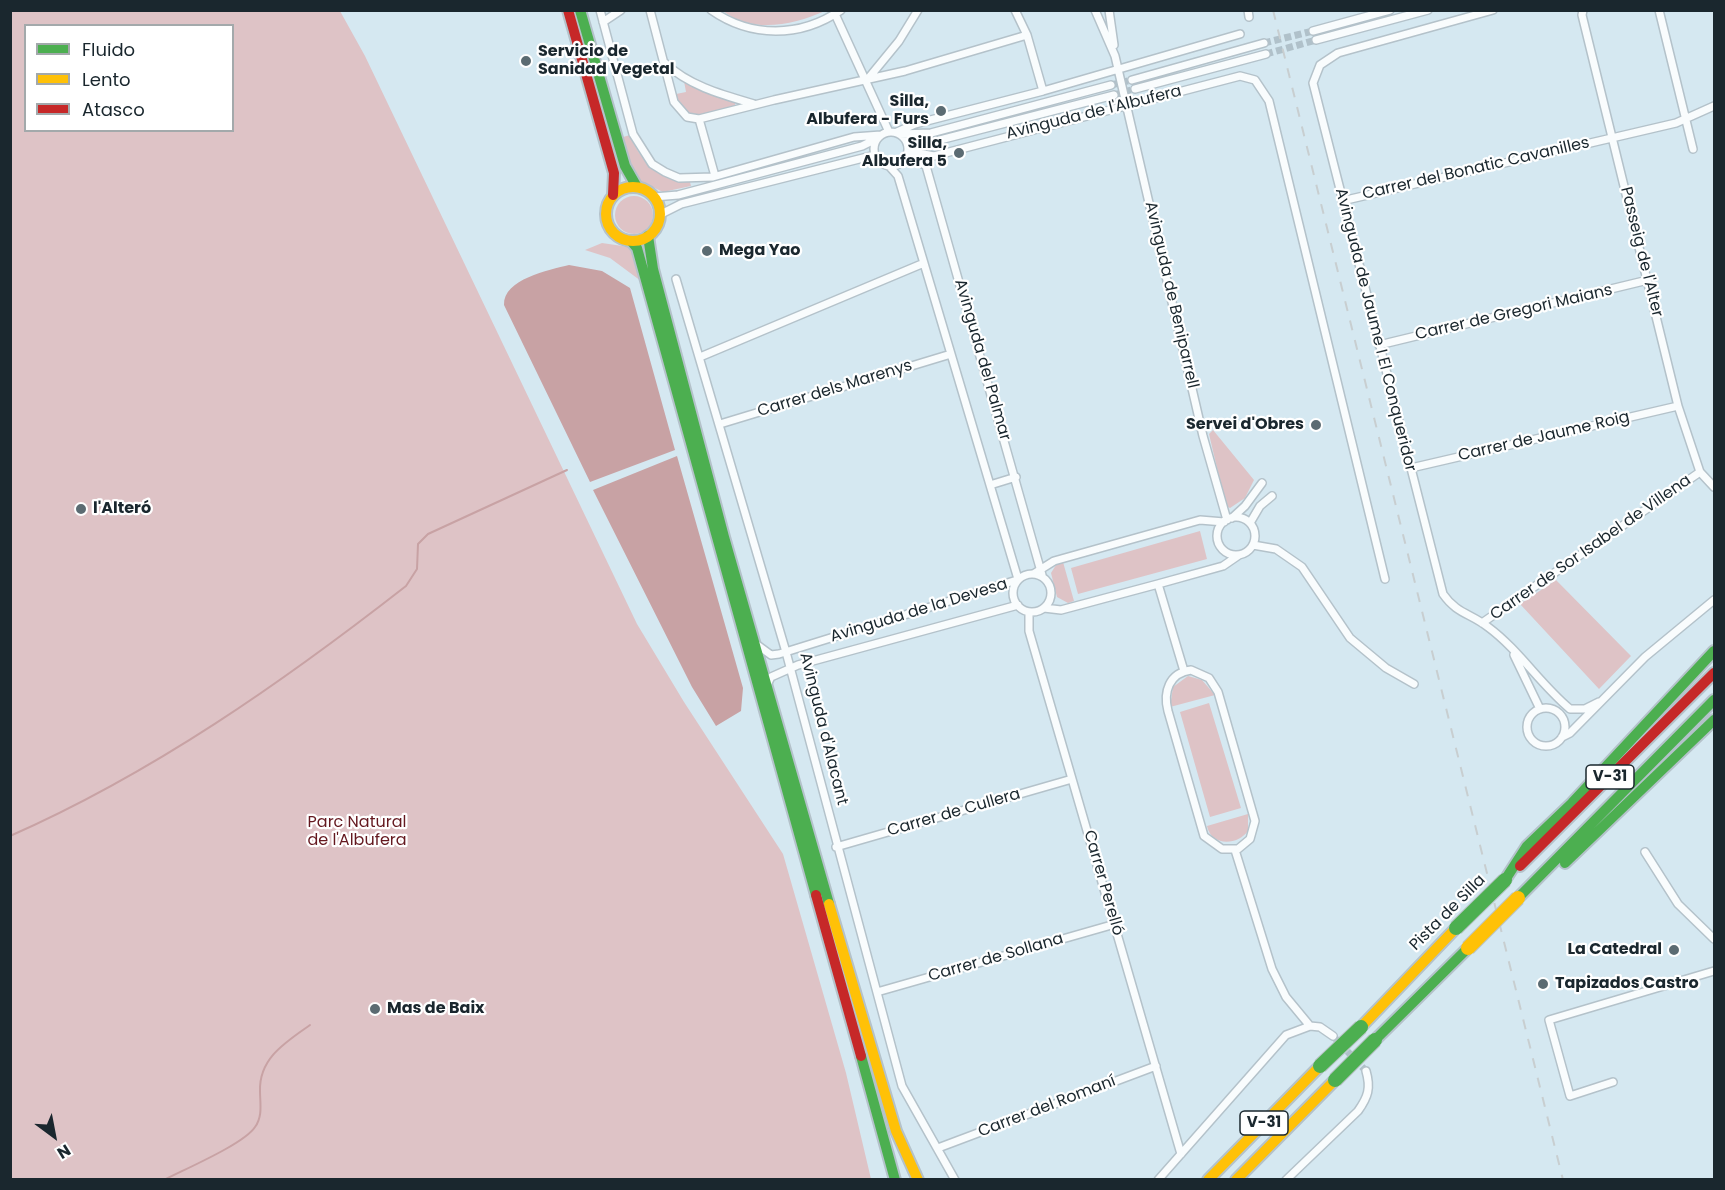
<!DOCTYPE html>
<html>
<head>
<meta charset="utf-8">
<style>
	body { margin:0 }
	#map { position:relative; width:1725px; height:1190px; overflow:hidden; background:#d5e8f1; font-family:Poppins,sans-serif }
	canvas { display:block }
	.frame { position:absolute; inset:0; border:12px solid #1a272e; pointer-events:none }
	.legend { position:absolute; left:24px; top:24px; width:210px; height:108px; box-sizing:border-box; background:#fff; border:2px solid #a3a9ab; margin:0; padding:8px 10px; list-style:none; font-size:18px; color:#1a272e }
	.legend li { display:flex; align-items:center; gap:12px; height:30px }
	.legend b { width:30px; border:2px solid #a3a9ab }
	.north { position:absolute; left:24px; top:1106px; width:60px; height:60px; -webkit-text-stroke:4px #fff; paint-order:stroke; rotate:148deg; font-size:16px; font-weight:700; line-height:24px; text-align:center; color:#1a272e }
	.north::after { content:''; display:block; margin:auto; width:21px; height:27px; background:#1a272e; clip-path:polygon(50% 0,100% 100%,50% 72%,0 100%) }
</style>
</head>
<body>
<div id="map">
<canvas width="1725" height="1190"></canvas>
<div class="frame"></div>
<ul class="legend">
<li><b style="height:8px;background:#4caf50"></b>Fluido</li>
<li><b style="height:8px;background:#ffc107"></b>Lento</li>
<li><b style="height:8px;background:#c62828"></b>Atasco</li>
</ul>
<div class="north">N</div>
</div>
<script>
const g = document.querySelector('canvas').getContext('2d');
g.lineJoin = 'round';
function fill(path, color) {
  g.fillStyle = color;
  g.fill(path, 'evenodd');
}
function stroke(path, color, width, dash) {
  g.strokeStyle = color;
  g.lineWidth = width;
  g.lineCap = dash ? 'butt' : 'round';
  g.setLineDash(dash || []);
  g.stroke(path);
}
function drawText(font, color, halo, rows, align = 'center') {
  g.font = font + ' Poppins,sans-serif';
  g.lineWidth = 4.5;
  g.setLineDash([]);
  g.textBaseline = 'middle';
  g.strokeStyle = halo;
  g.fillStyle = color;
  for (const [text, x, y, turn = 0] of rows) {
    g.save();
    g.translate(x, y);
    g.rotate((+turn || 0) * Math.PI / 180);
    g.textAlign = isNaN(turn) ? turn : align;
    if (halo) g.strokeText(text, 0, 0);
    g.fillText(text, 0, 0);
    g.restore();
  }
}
fill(new Path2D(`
	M10 11H340L365 56 637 624 684 702 783 854 846 1073 871 1179H11ZM26 26H232V130H26Z
	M723 11H825C793 25 753 34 723 11Z
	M684 81 701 91 735 102V108C709 115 687 127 676 94L686 92Z
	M630 135C641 164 661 177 690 182L691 186 663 192 640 181 631 171 623 137Z
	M615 215a19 19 0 1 1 38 0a19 19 0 1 1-38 0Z
	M602 243 629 247 636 257 641 281 610 258 585 250Z
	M1213 430 1254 480 1245 498 1230 508 1226 506 1209 434Z
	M1200 531 1207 559 1078 594 1071 568Z
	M1063 562 1074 601 1068 603 1057 597 1051 573 1056 565Z
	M1556 580 1631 656 1599 689 1520 604Z
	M1188 676 1202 680 1215 695 1170 707 1173 687Z
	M1209 703 1241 808 1210 817 1180 712Z
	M1248 814V831C1237 846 1211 846 1207 826Z`), '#dec3c6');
fill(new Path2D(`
	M569 265 602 271 630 288 675 450 590 482 504 305C503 279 549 270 569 265Z
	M677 456 743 688 741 711 716 726 692 687 593 490Z`), '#c8a2a4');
stroke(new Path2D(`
	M10 836C153 773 283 682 406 586L417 569 418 544 428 534 567 470
	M164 1180C185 1169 244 1144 255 1127 263 1116 260 1103 260 1091 259 1058 286 1042 310 1025`), '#c8a2a4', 2);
stroke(new Path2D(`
	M1264 43 1313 31
	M1266 54 1316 40
	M1111 85 1132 80
	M1114 95 1135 89
	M1333 1036 1366 1071`), '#b0c1ca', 7, [7, 3.5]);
const street = new Path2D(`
	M600 10 633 134 652 164 665 172 679 178 713 177 854 137 881 135
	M650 10 674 102 687 117 699 119 774 100 905 71 1027 35
	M711 10C751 38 800 38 841 10
	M1015 10 1027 35 1043 91
	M1095 10 1115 56 1203 436 1227 520
	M1109 10 1114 45
	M1248 10 1249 17
	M1493 10 1338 53 1320 65 1313 83 1443 594C1457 614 1470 613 1488 627 1519 650 1540 684 1570 709H1585L1599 702
	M1583 10 1582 15 1678 406 1700 472 1714 487
	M1659 10 1693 149
	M835 14 889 132
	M603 22 621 10
	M1313 31 1390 10
	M1316 40 1428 10
	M665 63C689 86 723 95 754 104
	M867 80 899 41 918 10
	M1132 80 1264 43
	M1135 89 1266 54
	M699 119 715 176
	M874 149a17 17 0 1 1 34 0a17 17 0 1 1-34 0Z
	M897 132 915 124 1043 91 1240 34
	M900 134 931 133 1111 85
	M909 148 1114 95
	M908 151 934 156 1240 76 1255 80 1269 101 1385 579
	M908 155 926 166 1042 575
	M889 166 898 176 1018 579
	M654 197 678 195 862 146 878 138
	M1342 201 1676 123 1714 106
	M659 215 681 204 875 155
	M676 279 786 652 902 1086 955 1180
	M1379 345 1648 280
	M700 357 924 263
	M720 424 951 354
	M1411 468 1678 406
	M990 485 1016 477
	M1217 536a19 19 0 1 1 38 0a19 19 0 1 1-38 0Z
	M1232 518 1245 506 1262 483
	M1250 523 1260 506 1272 496
	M1253 545 1276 549 1302 567 1350 638 1386 668 1414 684
	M1035 573 1054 561 1200 520 1224 522
	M1013 593a19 19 0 1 1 38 0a19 19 0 1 1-38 0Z
	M1158 584 1184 671
	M1044 608 1061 610 1158 584 1223 566 1239 555
	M1029 612V631L1181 1154
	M1482 623 1700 472
	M756 644 771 655 779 654 1017 580
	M1514 655 1540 709
	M1191 670 1209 678 1218 692 1255 821 1250 839 1238 849H1222L1204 836 1168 711C1163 692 1169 673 1191 670Z
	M767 685 771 677 798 665 1018 605
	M1527 727a19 19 0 1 1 38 0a19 19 0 1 1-38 0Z
	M1562 737 1570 733 1645 657 1714 600
	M836 847 1072 779
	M1235 850 1272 969 1286 997 1310 1026 1320 1027 1333 1036
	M1645 852 1678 904 1714 939
	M877 992 1115 924
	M1613 1082 1570 1096 1549 1020 1714 971
	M938 1148 1156 1066
	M1158 1180 1286 1035 1310 1026
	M1286 1180 1358 1111C1368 1097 1371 1088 1366 1071`);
const fast = new Path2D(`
	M580 10 625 166 637 187
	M648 236 653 269 724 537 829 904
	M631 241 637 248 816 895
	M1565 863 1714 720
	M1505 880 1527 846 1572 803 1714 651
	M1518 898 1714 700
	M1375 1040 1468 948
	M861 1056 895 1180`);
const slow = new Path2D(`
	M606 214a27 27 0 1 1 54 0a27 27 0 1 1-54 0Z
	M829 904 896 1131 918 1180
	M1361 1027 1456 928
	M1208 1180 1320 1066
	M1236 1180 1335 1080`);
const jam = new Path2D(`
	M568 10 614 173 613 195
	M1520 866 1714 673
	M816 895 861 1056`);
stroke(street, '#b4c2ca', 10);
stroke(fast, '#b4c2ca', 14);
stroke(slow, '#b4c2ca', 14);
stroke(jam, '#b4c2ca', 14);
stroke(street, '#f9fcfd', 7);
stroke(fast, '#4caf50', 10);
stroke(slow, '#ffc107', 10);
stroke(jam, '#c62828', 10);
stroke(new Path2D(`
	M1273 10 1563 1180`), '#c8ced0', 2, [10, 10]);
const fastBridge = new Path2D(`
	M1456 928 1505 880
	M1320 1066 1361 1027
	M1335 1080 1375 1040`);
const slowBridge = new Path2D(`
	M1468 948 1518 898`);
stroke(fastBridge, '#bac4c8', 16, []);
stroke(slowBridge, '#bac4c8', 16, []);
stroke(fastBridge, '#4caf50', 14);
stroke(slowBridge, '#ffc107', 14);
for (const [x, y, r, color] of [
	[526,61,6,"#5b6b72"],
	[941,111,6,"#5b6b72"],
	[959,153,6,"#5b6b72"],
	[707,251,6,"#5b6b72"],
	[1316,425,6,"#5b6b72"],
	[81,509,6,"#5b6b72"],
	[1674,950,6,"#5b6b72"],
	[1543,984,6,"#5b6b72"],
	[375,1009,6,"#5b6b72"]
]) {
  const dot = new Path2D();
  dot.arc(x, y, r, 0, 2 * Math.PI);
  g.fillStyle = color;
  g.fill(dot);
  stroke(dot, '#fff', 2);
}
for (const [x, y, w] of [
	[1610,777,48],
	[1264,1123,48]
]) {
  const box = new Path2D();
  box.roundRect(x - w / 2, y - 12, w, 24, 4.5);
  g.fillStyle = '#fff';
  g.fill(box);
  stroke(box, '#1a272e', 1.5);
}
drawText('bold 15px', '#1a272e', null, [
	["V-31",1610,777],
	["V-31",1264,1123]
]);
drawText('bold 16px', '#1a272e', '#fff', [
	["Servicio de",538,52],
	["Sanidad Vegetal",538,70],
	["Silla,",929,102,"right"],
	["Albufera - Furs",929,120,"right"],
	["Silla,",947,144,"right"],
	["Albufera 5",947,162,"right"],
	["Mega Yao",719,251],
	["Servei d'Obres",1304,425,"right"],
	["l'Alteró",93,509],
	["La Catedral",1662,950,"right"],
	["Tapizados Castro",1555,984],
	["Mas de Baix",387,1009]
], 'left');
drawText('16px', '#1a272e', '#fff', [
	["Avinguda de l'Albufera",1094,113,-14],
	["Carrer del Bonatic Cavanilles",1476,169,-13],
	["Passeig de l'Alter",1641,252,76],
	["Avinguda de Beniparrell",1171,295,77],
	["Carrer de Gregori Maians",1514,313,-13],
	["Avinguda de Jaume I El Conqueridor",1375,330,76],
	["Avinguda del Palmar",982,360,74],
	["Carrer dels Marenys",835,389,-17],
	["Carrer de Jaume Roig",1544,437,-13],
	["Carrer de Sor Isabel de Villena",1591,548,-35],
	["Avinguda de la Devesa",919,611,-17],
	["Avinguda d'Alacant",823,729,76],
	["Carrer de Cullera",954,813,-16],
	["Carrer Perelló",1103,883,74],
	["Pista de Silla",1448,913,-45],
	["Carrer de Sollana",996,958,-16],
	["Carrer del Romaní",1047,1107,-21]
]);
drawText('16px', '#64181f', '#fff', [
	["Parc Natural",357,823],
	["de l'Albufera",357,841]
]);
</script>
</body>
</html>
